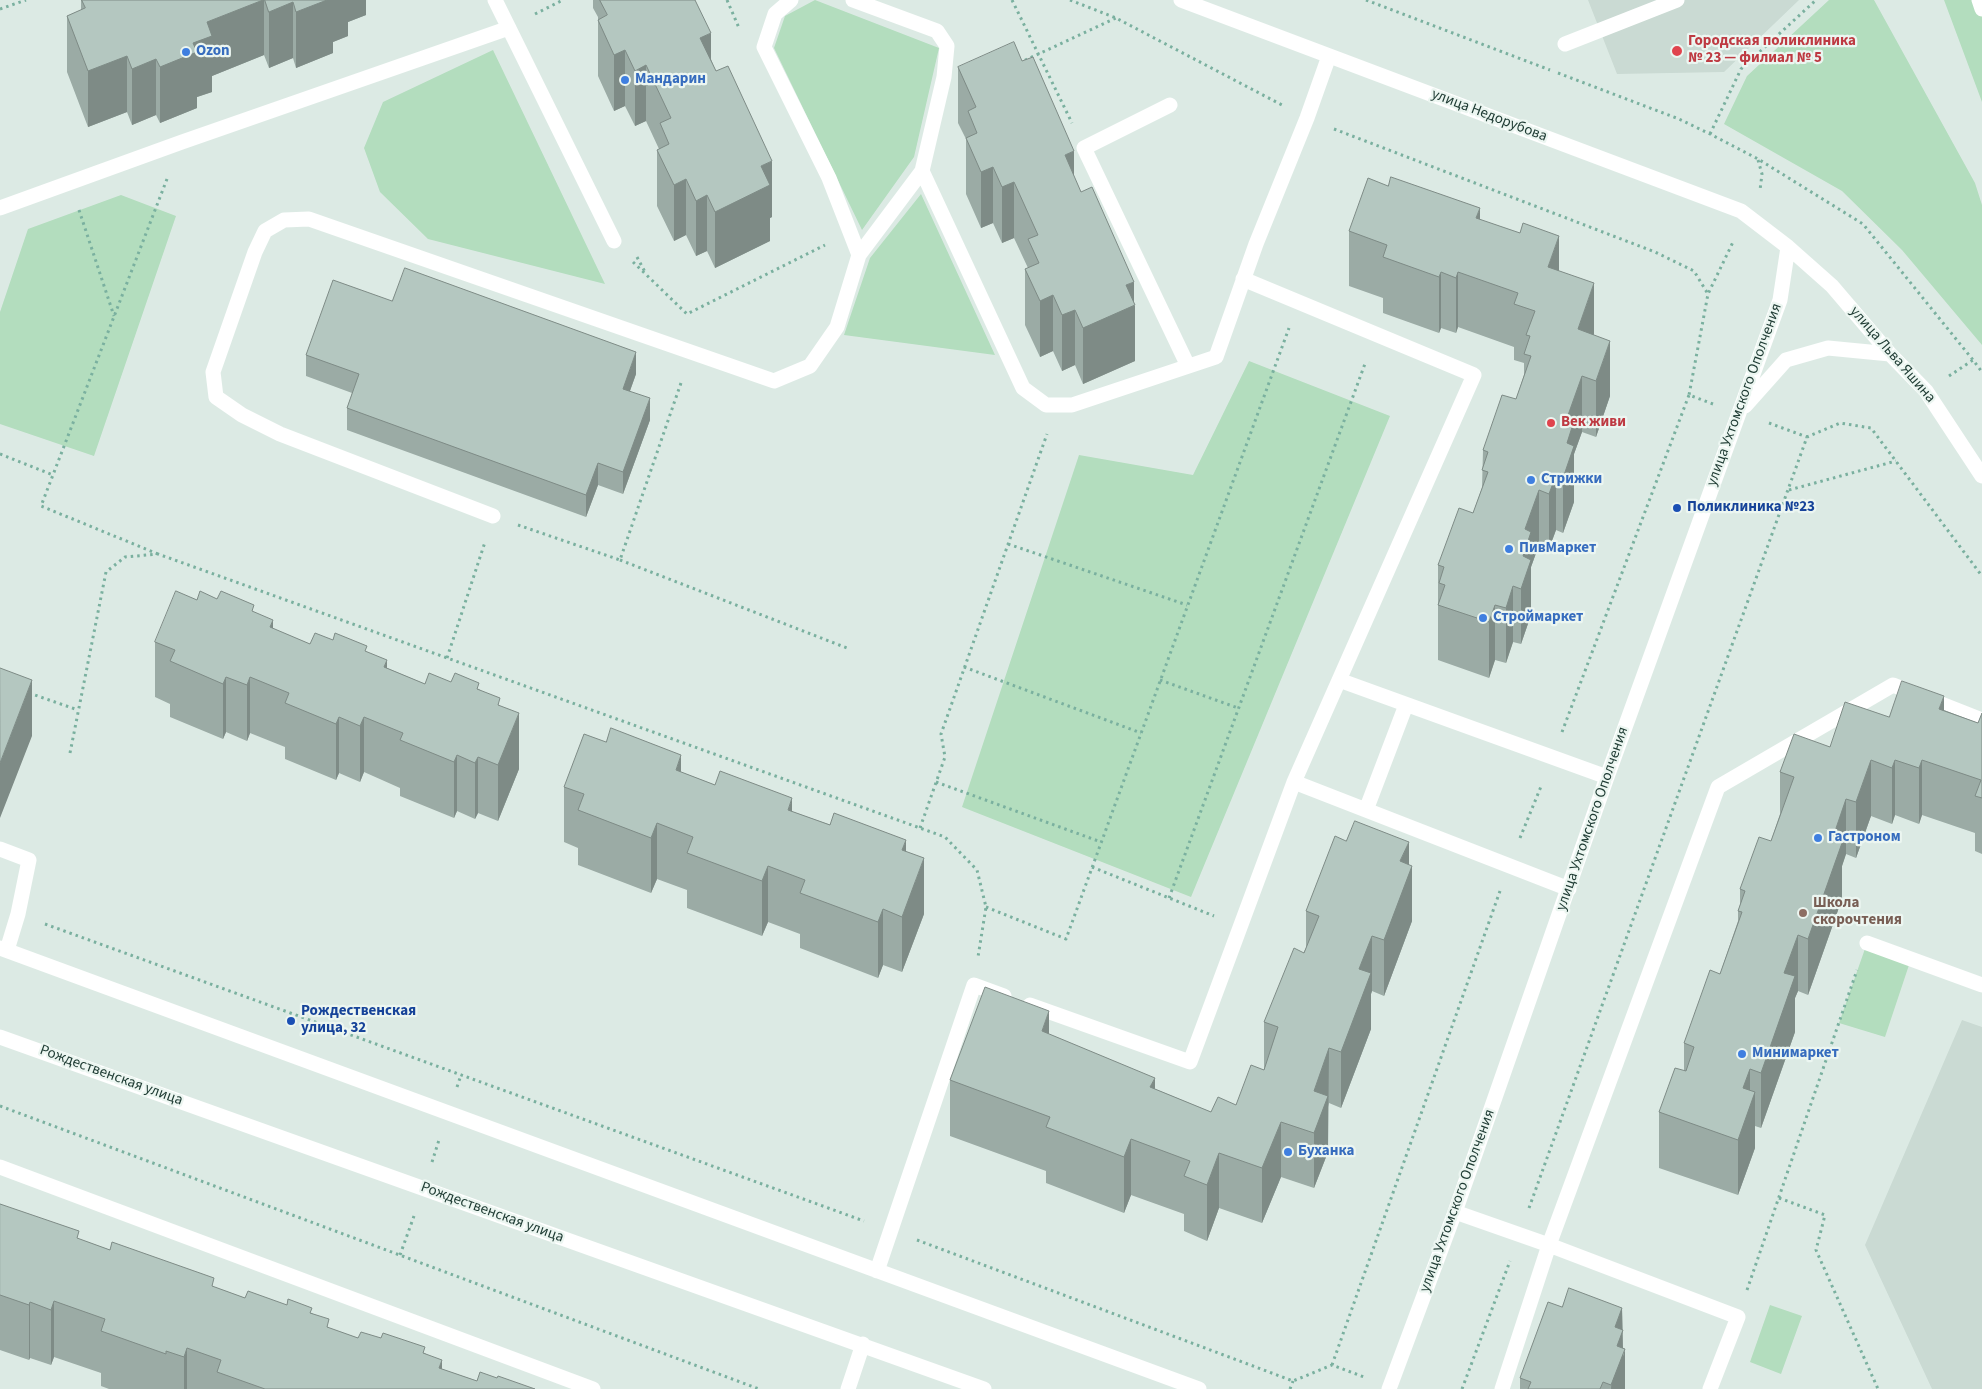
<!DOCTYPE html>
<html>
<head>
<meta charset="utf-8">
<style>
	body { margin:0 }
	canvas { display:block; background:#dceae4 }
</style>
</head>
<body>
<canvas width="1982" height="1389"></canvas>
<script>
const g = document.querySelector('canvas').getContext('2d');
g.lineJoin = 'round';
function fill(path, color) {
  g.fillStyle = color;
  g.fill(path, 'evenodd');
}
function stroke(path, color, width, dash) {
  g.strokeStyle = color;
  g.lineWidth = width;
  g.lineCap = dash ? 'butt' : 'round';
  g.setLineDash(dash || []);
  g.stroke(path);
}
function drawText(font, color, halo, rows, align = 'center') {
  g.font = font + ' "Source Sans 3",sans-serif';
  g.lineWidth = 4.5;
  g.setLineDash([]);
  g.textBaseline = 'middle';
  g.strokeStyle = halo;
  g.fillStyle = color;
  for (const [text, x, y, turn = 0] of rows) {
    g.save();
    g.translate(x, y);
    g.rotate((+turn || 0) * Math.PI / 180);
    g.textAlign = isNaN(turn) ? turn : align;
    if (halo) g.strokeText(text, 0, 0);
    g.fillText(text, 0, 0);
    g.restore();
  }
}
fill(new Path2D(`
	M1588 0H1799L1724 72 1617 74Z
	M1962 1020 1982 1027V1389H1932L1865 1245Z`), '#cadad3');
fill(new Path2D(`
	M815 0 939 48 914 157 862 230 774 48 785 16Z
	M1829 0H1874L1975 183 1982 205V345L1902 250 1842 191 1724 124 1747 76Z
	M1944 0H1982V102Z
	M493 50 605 284 428 239 380 192 364 148 383 102Z
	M921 194 995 355 844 335 870 258Z
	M121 195 176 216 94 456 0 424V312L28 229Z
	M1249 361 1390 416 1191 897 962 807 1079 455 1193 475Z
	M1867 943 1911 959 1885 1037 1839 1023Z
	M1770 1305 1802 1316 1781 1374 1750 1362Z`), '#b3ddbe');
stroke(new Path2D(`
	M727 0 739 28
	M1012 0 1072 123
	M1070 0 1116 18 1282 105
	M1366 0 1550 70
	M0 9 26 0
	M535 14 563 0
	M1019 63 1116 18
	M1558 73 1679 119 1710 134 1758 159 1863 224 1973 360
	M1334 129 1655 252 1694 271 1708 294
	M1710 134 1741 69 1816 0
	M1758 160 1762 174 1760 190
	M79 210 114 316
	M637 257 645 272
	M633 262 687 314 825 245
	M1949 376 1973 360 1982 372
	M1713 404 1689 395 1708 294 1734 240
	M1769 423 1807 437
	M0 454 53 475
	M1789 490 1896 461
	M518 525 620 560 682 380
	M1008 544 1187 605
	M158 554 41 506 167 179
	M620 560 847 648
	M447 658 485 542
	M964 667 1141 733
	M1160 680 1238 708
	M29 693 78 710
	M1562 732 1689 395
	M70 753 106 572 125 557 158 554 945 837 977 870 986 907 978 957
	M936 782 1101 842
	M920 828 945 757 941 734 1047 434
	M1520 838 1542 784
	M1092 867 1214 916
	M1169 898 1366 361
	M986 907 1066 939 1289 328
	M45 924 864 1221
	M457 1087 461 1075
	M0 1106 759 1389
	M432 1162 439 1140
	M1779 1198 1825 1215 1816 1250 1878 1389
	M1529 1208 1807 437 1840 423 1871 428 1982 576
	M917 1240 1293 1381 1332 1365 1364 1377
	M400 1255 414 1216
	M1747 1290 1857 970
	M1332 1365 1500 891
	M1290 1389 1293 1381
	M1462 1389 1510 1261`), '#7ab09f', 3, [2.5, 4]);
stroke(new Path2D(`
	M495 0 614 241
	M853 0 937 31 947 46 944 77 922 171 1023 388 1046 405H1072L1216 357 1256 244 1307 118 1329 56
	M1181 0 1741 211 1788 247 1832 286 1890 354 1926 391 1982 476
	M1979 0 1982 9
	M1565 44 1677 0
	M1170 105 1084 148 1188 366
	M0 208 182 142 509 28
	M859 255 922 171
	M1745 406 1786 360 1828 348 1890 354
	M493 516 280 434 242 415 216 397 213 372 255 252 265 231 284 220 309 219 774 381 810 366 837 327 859 255 829 178 764 47 775 14 791 0
	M1339 680 1607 777
	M1294 782 1569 889
	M1366 810 1406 705
	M0 849 29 860 18 914 7 950
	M1867 943 1982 985
	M0 948 1199 1389
	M1030 1005 1190 1062 1294 782 1474 375 1243 279
	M0 1037 984 1389
	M0 1167 593 1389
	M1455 1212 1549 1245 1738 1317 1710 1389
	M877 1271 974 985 1004 996
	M848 1389 863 1344
	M1389 1389 1455 1212 1607 777 1780 300 1788 247
	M1502 1389 1549 1245 1718 787 1893 685 1982 720`), '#fff', 15);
fill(new Path2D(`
	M81 0H366V15L348 22V36L333 42V53L296 68 293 58 269 68 264 55 212 76V92L197 97V108L160 123 156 115 132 125 127 112 88 127 67 72V16L81 10Z
	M593 0H695L711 59 772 217 770 218V241L715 268 707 251 696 256 686 235 674 241 657 206V150L659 149 646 121 635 126 625 106 614 111 598 76V17L593 8Z
	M958 67 1074 177 1134 302 1135 361 1083 384 1075 365 1062 371 1053 351 1040 357 1025 325V269L1028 268 1014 238 1002 243 993 223 981 228 966 194V139L958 123Z
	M1480 219 1559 271 1594 335 1610 396 1596 437 1582 432 1574 454V502L1563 533 1556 530 1549 549 1539 545 1531 567V615L1521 644 1513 642 1506 663 1495 660 1489 678 1438 660V565L1473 513 1482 488 1483 450 1516 399 1524 375V363L1514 360V347L1458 327 1456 333 1441 328 1439 333 1383 313V298L1349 286V231Z
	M392 301 636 374 630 391 650 420 623 494 598 485 586 517 347 430V408L352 393 306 376V355Z
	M217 599 254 612 273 629 310 644 333 640 367 652 387 668 425 684 451 682 479 689 500 706 519 769 498 821 478 813 475 819 457 811 454 818 400 796V788L364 772 360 782 339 773 336 780 285 759V747L250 733 247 741 226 732 223 739 170 717V704L155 697V642L197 600Z
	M1944 710 1978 723 1982 713V854L1975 851V833L1922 815 1919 824 1895 815 1892 824 1871 816 1856 858 1846 854 1842 866V899L1808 995 1798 991 1795 998V1032L1761 1128 1755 1126V1148L1738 1195 1659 1168V1112L1684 1071V1043L1720 974 1738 921V911L1740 905V889L1771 841 1780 814V772L1889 717Z
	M681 772 715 785 906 851 924 914 902 972 883 965 878 978 800 948V934L768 922 762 936 687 908V890L657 879 651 893 578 865V848L564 842V787Z
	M1409 865 1412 921 1384 996 1372 991 1371 994V1029L1341 1108 1329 1103 1328 1107V1152L1314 1188 1281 1177 1262 1223 1219 1208 1207 1241 1184 1231V1214L1131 1195 1124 1213 1046 1183V1171L950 1136V1080L1049 1034 1155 1089 1211 1112 1236 1105 1264 1070V1022L1306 948V911Z
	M0 1204 79 1239 245 1298 312 1313 329 1328 358 1338 425 1353 442 1369 477 1381 497 1378 535 1389H109L101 1386V1373L54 1357 51 1365 30 1358 29 1360 0 1350Z
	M1562 1307 1622 1308 1623 1348 1625 1389H1520V1378Z`), '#9baba5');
fill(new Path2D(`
	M263 0H264V55L212 76V92L197 97V108L160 123V67L193 43 207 22Z
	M327 0H366V15L348 22V36L333 42V53L296 68V12Z
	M293 2V58L269 68V12Z
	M711 33V89L700 38Z
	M625 50V106L614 111V55Z
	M127 56V112L88 127V71Z
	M156 59V115L132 125V69Z
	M646 65V121L635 126V71Z
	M1074 151V207L1065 155Z
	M772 161V217L770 218V241L715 268V212L761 166Z
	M993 167V223L981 228V172Z
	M686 179V235L674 241V185Z
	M1014 182V238L1002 243V187Z
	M707 195V251L696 256V201Z
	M1480 208V264L1476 218Z
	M1559 236V291L1548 267Z
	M1441 272V328L1439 333V277Z
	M1458 272V327L1456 333V278Z
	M1134 282V306L1135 305V361L1083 384V328L1126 285Z
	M1594 283V339L1578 329Z
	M1053 295V351L1040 357V301Z
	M1075 310V365L1062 371V315Z
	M1610 341V396L1596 437V381Z
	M636 352V374L623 410V389Z
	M1582 376V432L1574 454V502L1563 533V478L1567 418Z
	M650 398V420L623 494V472Z
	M598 463V485L586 517V495Z
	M1556 475V530L1549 549V494Z
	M1539 490V545L1531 567V615L1521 644V589L1525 529Z
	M1513 586V642L1506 663V608Z
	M1495 605V660L1489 678V622Z
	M273 620V675L270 627Z
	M387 660V716L384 667Z
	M226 677V732L223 739V684Z
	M250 677V733L247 741V685Z
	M32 680V736L0 818V763Z
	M1944 696V752L1939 709Z
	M519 713V769L498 821V765Z
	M339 717V773L336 780V724Z
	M364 717V772L360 782V726Z
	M457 755V811L454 818V762Z
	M681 755V811L676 770Z
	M478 757V813L475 819V763Z
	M1871 760V816L1856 858V802Z
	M1895 760V815L1892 824V768Z
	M1922 760V815L1919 824V768Z
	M792 798V854L788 810Z
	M1846 799V854L1842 866V899L1808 995V939L1832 840Z
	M657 823V879L651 893V838Z
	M906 840V896L902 850Z
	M1409 842V872L1412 866V921L1384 996V940L1400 861Z
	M924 858V914L902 972V917Z
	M768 866V922L762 936V881Z
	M883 909V965L878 978V922Z
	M1798 935V991L1795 998V1032L1761 1128V1073L1784 973Z
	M1372 936V991L1371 994V1029L1341 1108V1052L1359 969Z
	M1049 1011V1067L1042 1031Z
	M1329 1048 1328 1152 1314 1188V1091Z
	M1750 1069V1105L1755 1092V1148L1738 1195V1140L1743 1088Z
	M1155 1078V1133L1150 1087Z
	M1281 1122V1177L1262 1223V1168Z
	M1131 1139V1195L1124 1213V1157Z
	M1219 1153V1208L1207 1241V1185Z
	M54 1301V1357L51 1365V1310Z
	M30 1302V1358L29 1360V1305Z
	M1622 1308 1623 1356 1625 1349V1389H1611L1615 1327Z
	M187 1348V1389H184V1357Z
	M442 1360V1389L439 1368Z`), '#7e8b86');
const building = new Path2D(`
	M82 0H263L207 22 212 36 193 43 197 52 160 67 156 59 132 69 127 56 88 71 67 16 85 8Z
	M265 0H327L296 12 293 2 269 12Z
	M600 0H695L711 33 700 38 716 71 728 66 772 161 761 166 770 185 715 212 707 195 696 201 686 179 674 185 657 150 669 144 660 123 671 118 646 65 635 71 625 50 614 55 598 20 607 15Z
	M1014 42 1022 61 1033 57 1074 151 1065 155 1081 192 1092 187 1134 282 1126 285 1135 305 1083 328 1075 310 1062 315 1053 295 1040 301 1025 269 1039 263 1028 239 1038 235 1014 182 1002 187 993 167 981 172 966 138 977 133 968 111 976 107 958 67Z
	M1391 177 1480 208 1476 218 1520 233 1523 223 1559 236 1548 267 1594 283 1578 329 1610 341 1596 381 1582 376 1567 418 1574 421 1567 443 1574 446 1563 478 1556 475 1549 494 1539 490 1525 529 1531 532 1523 556 1531 560 1521 589 1513 586 1506 608 1495 605 1489 622 1438 605 1445 585 1439 583 1444 567 1438 565 1459 508 1473 513 1488 472 1482 470 1488 452 1483 450 1502 395 1516 399 1531 356 1524 354 1530 336 1526 335 1535 311 1514 304 1518 293 1458 272 1456 278 1441 272 1439 277 1383 257 1387 245 1349 231 1368 178 1388 186Z
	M405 268 636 352 623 389 650 398 623 472 598 463 586 495 347 408 359 374 306 355 333 280 392 301Z
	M176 591 197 600 200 591 217 599 221 591 254 605 252 611 273 620 270 627 310 644 315 633 333 640 335 633 367 646 365 651 387 660 384 667 425 684 429 673 451 682 455 673 479 683 477 689 500 698 498 705 519 713 498 765 478 757 475 763 457 755 454 762 400 740 403 733 364 717 360 726 339 717 336 724 285 703 289 693 250 677 247 685 226 677 223 684 170 661 175 650 155 642Z
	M0 668 32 680 0 763Z
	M1902 681 1944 696 1939 709 1978 723 1982 713V798L1975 796 1981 780 1922 760 1919 768 1895 760 1892 768 1871 760 1856 802 1846 799 1832 840 1842 843 1808 939 1798 935 1784 973 1795 976 1761 1073 1750 1069 1743 1088 1755 1092 1738 1140 1659 1112 1675 1068 1686 1071 1694 1047 1684 1043 1710 970 1720 974 1742 912 1738 911 1745 891 1740 889 1759 837 1771 841 1794 777 1780 772 1794 734 1830 747 1845 702 1889 717Z
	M611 728 681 755 676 770 715 785 720 771 792 798 788 810 830 825 834 813 906 840 902 850 924 858 902 917 883 909 878 922 800 893 805 880 768 866 762 881 687 853 693 837 657 823 651 838 578 810 584 794 564 787 584 734 606 742Z
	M1355 821 1409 842 1400 861 1412 866 1384 940 1372 936 1359 969 1371 973 1341 1052 1329 1048 1314 1091 1328 1096 1314 1133 1281 1122 1262 1168 1219 1153 1207 1185 1184 1176 1190 1161 1131 1139 1124 1157 1046 1127 1050 1117 950 1080 985 987 1049 1011 1042 1031 1155 1078 1150 1087 1211 1112 1218 1097 1236 1105 1251 1065 1264 1070 1278 1027 1264 1022 1294 948 1304 953 1319 916 1306 911 1335 836 1346 841Z
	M0 1204 79 1231 77 1238 110 1250 112 1242 214 1278 212 1286 245 1298 248 1291 287 1305 288 1299 312 1308 310 1313 329 1319 327 1327 358 1338 361 1332 381 1338 383 1333 425 1347 423 1353 442 1360 439 1368 477 1381 480 1372 497 1378 498 1376 535 1389H265L217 1372 221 1360 187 1348 184 1357 166 1351V1354L101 1331 105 1319 54 1301 51 1310 30 1302 29 1305 0 1295Z
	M1569 1288 1622 1308 1615 1327 1623 1330 1617 1346 1625 1349 1611 1385 1603 1382 1600 1389H1528L1531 1382 1520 1378 1548 1302 1562 1307Z`);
fill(building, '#b4c7c0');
stroke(building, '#7e8b86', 1);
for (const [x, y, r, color] of [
	[1677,51,6,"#e0444e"],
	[186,52,5,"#3f7fe0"],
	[625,80,5,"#3f7fe0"],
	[1551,423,5,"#e0444e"],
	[1531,480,5,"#3f7fe0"],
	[1677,508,5,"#1a4fb4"],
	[1509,549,5,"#3f7fe0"],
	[1483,618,5,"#3f7fe0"],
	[1818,838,5,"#3f7fe0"],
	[1803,913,5,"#8d6e63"],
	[291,1021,5,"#1a4fb4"],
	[1742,1054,5,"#3f7fe0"],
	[1288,1152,5,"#3f7fe0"]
]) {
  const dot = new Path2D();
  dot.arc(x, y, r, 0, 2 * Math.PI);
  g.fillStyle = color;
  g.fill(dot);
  stroke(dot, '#ecf6f1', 2);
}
drawText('bold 15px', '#be3a42', '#ecf6f1', [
	["Городская поликлиника",1688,42],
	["№ 23 — филиал № 5",1688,59],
	["Век живи",1561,423]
], 'left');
drawText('bold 15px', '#366cbe', '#ecf6f1', [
	["Ozon",196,52],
	["Мандарин",635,80],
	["Стрижки",1541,480],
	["ПивМаркет",1519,549],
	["Строймаркет",1493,618],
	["Гастроном",1828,838],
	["Минимаркет",1752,1054],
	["Буханка",1298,1152]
], 'left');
drawText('15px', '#1d3a32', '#ecf6f1', [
	["улица Недорубова",1489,116,21],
	["улица Льва Яшина",1892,355,49],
	["улица Ухтомского Ополчения",1745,395,-70],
	["улица Ухтомского Ополчения",1593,819,-71],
	["Рождественская улица",111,1076,20],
	["улица Ухтомского Ополчения",1458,1201,-70],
	["Рождественская улица",492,1213,20]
]);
drawText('bold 15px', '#164399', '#ecf6f1', [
	["Поликлиника №23",1687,508],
	["Рождественская",301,1012],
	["улица, 32",301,1029]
], 'left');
drawText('bold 15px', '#785e54', '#ecf6f1', [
	["Школа",1813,904],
	["скорочтения",1813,921]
], 'left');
</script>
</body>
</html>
